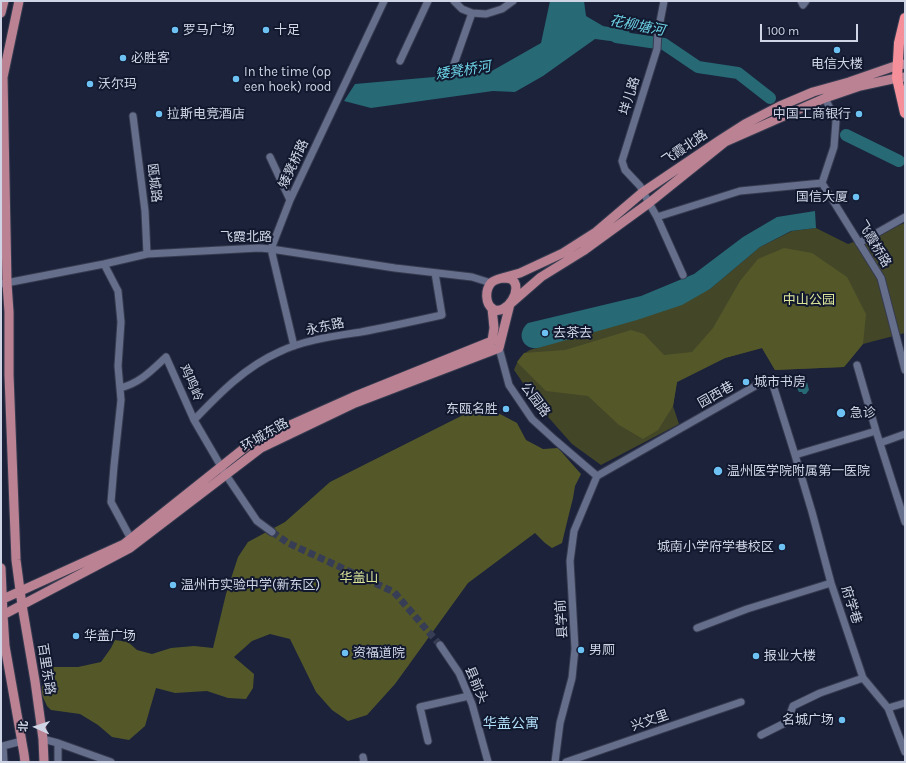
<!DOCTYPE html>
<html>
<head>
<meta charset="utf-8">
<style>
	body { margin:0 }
	#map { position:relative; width:906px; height:763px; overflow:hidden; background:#1b223a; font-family:Karla,"Noto Sans SC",sans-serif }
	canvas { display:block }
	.frame { position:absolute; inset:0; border:2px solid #cfd5e5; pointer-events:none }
	.north { position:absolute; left:16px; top:707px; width:40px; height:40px; -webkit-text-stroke:3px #12192f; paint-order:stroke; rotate:273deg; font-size:11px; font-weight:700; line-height:16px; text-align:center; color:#cfd5e5 }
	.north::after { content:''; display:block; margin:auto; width:14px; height:18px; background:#cfd5e5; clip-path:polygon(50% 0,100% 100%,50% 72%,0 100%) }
	.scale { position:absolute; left:760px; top:24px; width:98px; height:18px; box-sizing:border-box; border:2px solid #cfd5e5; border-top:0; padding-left:5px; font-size:12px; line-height:14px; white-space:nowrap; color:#cfd5e5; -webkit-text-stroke:3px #12192f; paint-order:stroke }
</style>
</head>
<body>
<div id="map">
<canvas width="906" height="763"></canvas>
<div class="frame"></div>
<div class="north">北</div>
<div class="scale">100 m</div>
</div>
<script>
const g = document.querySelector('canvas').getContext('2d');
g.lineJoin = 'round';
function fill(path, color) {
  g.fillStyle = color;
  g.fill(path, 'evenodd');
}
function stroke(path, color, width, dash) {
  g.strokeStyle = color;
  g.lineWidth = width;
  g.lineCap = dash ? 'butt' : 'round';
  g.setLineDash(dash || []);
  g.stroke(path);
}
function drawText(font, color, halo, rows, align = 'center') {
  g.font = font + ' Karla,"Noto Sans SC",sans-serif';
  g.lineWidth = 4;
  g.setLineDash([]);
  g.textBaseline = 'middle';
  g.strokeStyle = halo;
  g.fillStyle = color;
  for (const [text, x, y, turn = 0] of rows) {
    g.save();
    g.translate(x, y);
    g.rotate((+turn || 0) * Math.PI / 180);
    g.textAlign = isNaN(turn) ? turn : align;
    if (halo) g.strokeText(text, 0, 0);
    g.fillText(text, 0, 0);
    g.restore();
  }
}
fill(new Path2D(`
	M905 223V333L863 344 844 367 775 370 762 348 725 358 677 382 673 406 679 424 601 465 572 444 541 409 514 370C518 359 525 349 538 348L710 289 760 247 792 231 816 228 848 244Z`), '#434627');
fill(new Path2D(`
	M784 248 812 253 847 277 866 314 863 344 844 367 775 370 762 348 725 358 677 382 673 406 658 430 643 439 619 425 588 396 546 391 517 362 524 353 565 350 631 330 644 334 664 355 692 352 713 328 740 281 758 259Z
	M483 405 517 423 526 440 543 449 558 448 581 474 575 486 573 498 568 518 562 543 552 548 545 543 535 533 468 583 395 684 367 715 348 721 332 710 316 692 290 639 270 634 252 641 234 657 254 674 253 688 246 699 228 698 207 691 175 693 156 688 149 712 145 726 129 740 112 737 98 725 80 714 51 710 47 706 41 693 46 671 54 667H78L101 662 111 648 115 640 128 642 137 650 152 654 171 648 194 646 213 648 226 594 238 557 248 542 285 522 330 482Z`), '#545829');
fill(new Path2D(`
	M550 1H584L586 16 603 26 629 31 633 44 595 39 543 76 515 92 493 91 371 108 344 101 355 84 490 72 541 43Z
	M815 211 816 228 791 231 760 247 710 289 682 305 637 320 538 348C522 350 516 333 528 323L641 296 694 274 743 237 777 217Z
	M805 379 807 382 809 390 806 394H803L802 392H799L796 386 797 380Z`), '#276974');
stroke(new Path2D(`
	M616 37 664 44 698 67 738 73 770 98
	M846 135 899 161`), '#276974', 12);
stroke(new Path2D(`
	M272 532 288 543 394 592 440 645`), '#363d54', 7, [7, 3.5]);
const minor = new Path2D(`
	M454 1 462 9 472 13 486 14 502 9 513 1
	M664 1 658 32 657 49 622 161 625 170 640 186 649 203 657 217 683 275
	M801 1 803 5 806 1
	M400 61 428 1
	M453 67 472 13
	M825 98 836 121 834 147 822 183 881 278 905 370
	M133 116 145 211 147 254
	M270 157 290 200
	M657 217 740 191 822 183
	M859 243 905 217
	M104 264 118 291 121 322 118 366 121 400 114 466 111 502 131 539
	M1 284 104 264 147 254 259 248 271 249 395 268 472 277 491 283
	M496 345 499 348 509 385 532 419 555 440 597 476
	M294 346 271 249 290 200 384 1
	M857 365 876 431 905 522
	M120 388C140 383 151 371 166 357L194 420 226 475 257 521 272 532
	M194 420C219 394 245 367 279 352 303 340 335 336 361 332 388 327 415 321 442 315L435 273
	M880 443 905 434
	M795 455 812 512 831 583 863 678 888 708 905 752
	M597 476 764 381 773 385 795 455 876 431
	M697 628 747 609 831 583
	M440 645 459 673 472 704 488 762
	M888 708 905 703
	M761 735 787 722 793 706 820 693 863 678
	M43 739 58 743 111 762
	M428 741 420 707 469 696
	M58 743V762
	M363 757 364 762
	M4 762 3 746 22 741
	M555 762 560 723 572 678 575 649 570 561 574 531 597 476
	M566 762 741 702`);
const major = new Path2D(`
	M19 1 3 77 7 283 9 312V375L16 560 22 605 35 681 43 739 44 762
	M1 13 4 1
	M502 278 520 273 563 253 596 232 643 192 720 140 745 124 780 106 813 92 849 82 898 65 905 64
	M502 278C505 278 508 278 511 279 525 287 506 317 493 309 485 304 485 290 491 283 494 280 498 279 502 278Z
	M1 568 3 615 5 646 24 754 25 762
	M1 600 124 544 252 442 353 397 492 341 494 328 492 308
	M1 616 130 548 261 448 355 403 499 348 510 304 541 277 583 251 649 203 725 142 825 98 860 86 897 78 905 77`);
const highway = new Path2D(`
	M905 18 899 43 897 78 905 113`);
stroke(minor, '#363b4f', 9);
stroke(major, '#363b4f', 11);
stroke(highway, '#363b4f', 12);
stroke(minor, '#656e8b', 7);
stroke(major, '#bb8293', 9);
stroke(highway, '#f58f99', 10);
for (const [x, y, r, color] of [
	[175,30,4,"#6dc2f3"],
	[266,30,4,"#6dc2f3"],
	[837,50,4,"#6dc2f3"],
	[123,58,4,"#6dc2f3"],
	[236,79,4,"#6dc2f3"],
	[90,84,4,"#6dc2f3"],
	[159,114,4,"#6dc2f3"],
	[859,114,4,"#6dc2f3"],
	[856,197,4,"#6dc2f3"],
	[545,333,4,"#6dc2f3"],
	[746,382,4,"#6dc2f3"],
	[506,409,4,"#6dc2f3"],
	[841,413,5,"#6dc2f3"],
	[718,471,5,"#6dc2f3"],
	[782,547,4,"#6dc2f3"],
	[173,585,4,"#6dc2f3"],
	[76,636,4,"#6dc2f3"],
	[581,650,4,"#6dc2f3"],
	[345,653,4,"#6dc2f3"],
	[756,656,4,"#6dc2f3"],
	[842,720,4,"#6dc2f3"]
]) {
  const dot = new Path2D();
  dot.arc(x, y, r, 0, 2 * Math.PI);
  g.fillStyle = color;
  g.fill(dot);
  stroke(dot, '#12192f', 1.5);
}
drawText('13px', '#cfd5e5', '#12192f', [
	["罗马广场",183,30],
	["十足",274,30],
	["必胜客",131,58],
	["电信大楼",837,64,"center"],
	["In the time (op",244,72],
	["een hoek) rood",244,87],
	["沃尔玛",98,84],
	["拉斯电竞酒店",167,114],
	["中国工商银行",851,114,"right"],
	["国信大厦",848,197,"right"],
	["去茶去",553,333],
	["城市书房",754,382],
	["东瓯名胜",498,409,"right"],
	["急诊",850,413],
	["温州医学院附属第一医院",727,471],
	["城南小学府学巷校区",774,547,"right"],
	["温州市实验中学(新东区)",181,585],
	["华盖广场",84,636],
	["男厕",589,650],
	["资福道院",353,653],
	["报业大楼",764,656],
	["名城广场",834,720,"right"]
], 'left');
drawText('13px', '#cfd5e5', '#12192f', [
	["垟儿路",630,96,-73],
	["飞霞北路",685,148,-34],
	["矮凳桥路",294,164,-65],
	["瓯城路",154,183,83],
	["飞霞北路",246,237],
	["飞霞桥路",874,244,59],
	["永东路",325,327,-12],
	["鸡鸣岭",191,383,66],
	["园西巷",716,395,-30],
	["公园路",535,400,53],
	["环城东路",265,435,-30],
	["府学巷",851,605,72],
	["县学前",562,619,-94],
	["百里东路",46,669,81],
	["县前头",476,685,67],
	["兴文里",650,721,-19]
]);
drawText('13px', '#dde599', '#12192f', [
	["中山公园",809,300],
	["华盖山",359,578]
]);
drawText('italic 14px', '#6dd3e6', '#12192f', [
	["花柳塘河",637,26,11],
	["矮凳桥河",463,71,-9]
]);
drawText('14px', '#afdcf7', '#12192f', [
	["华盖公寓",511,724]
]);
</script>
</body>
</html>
